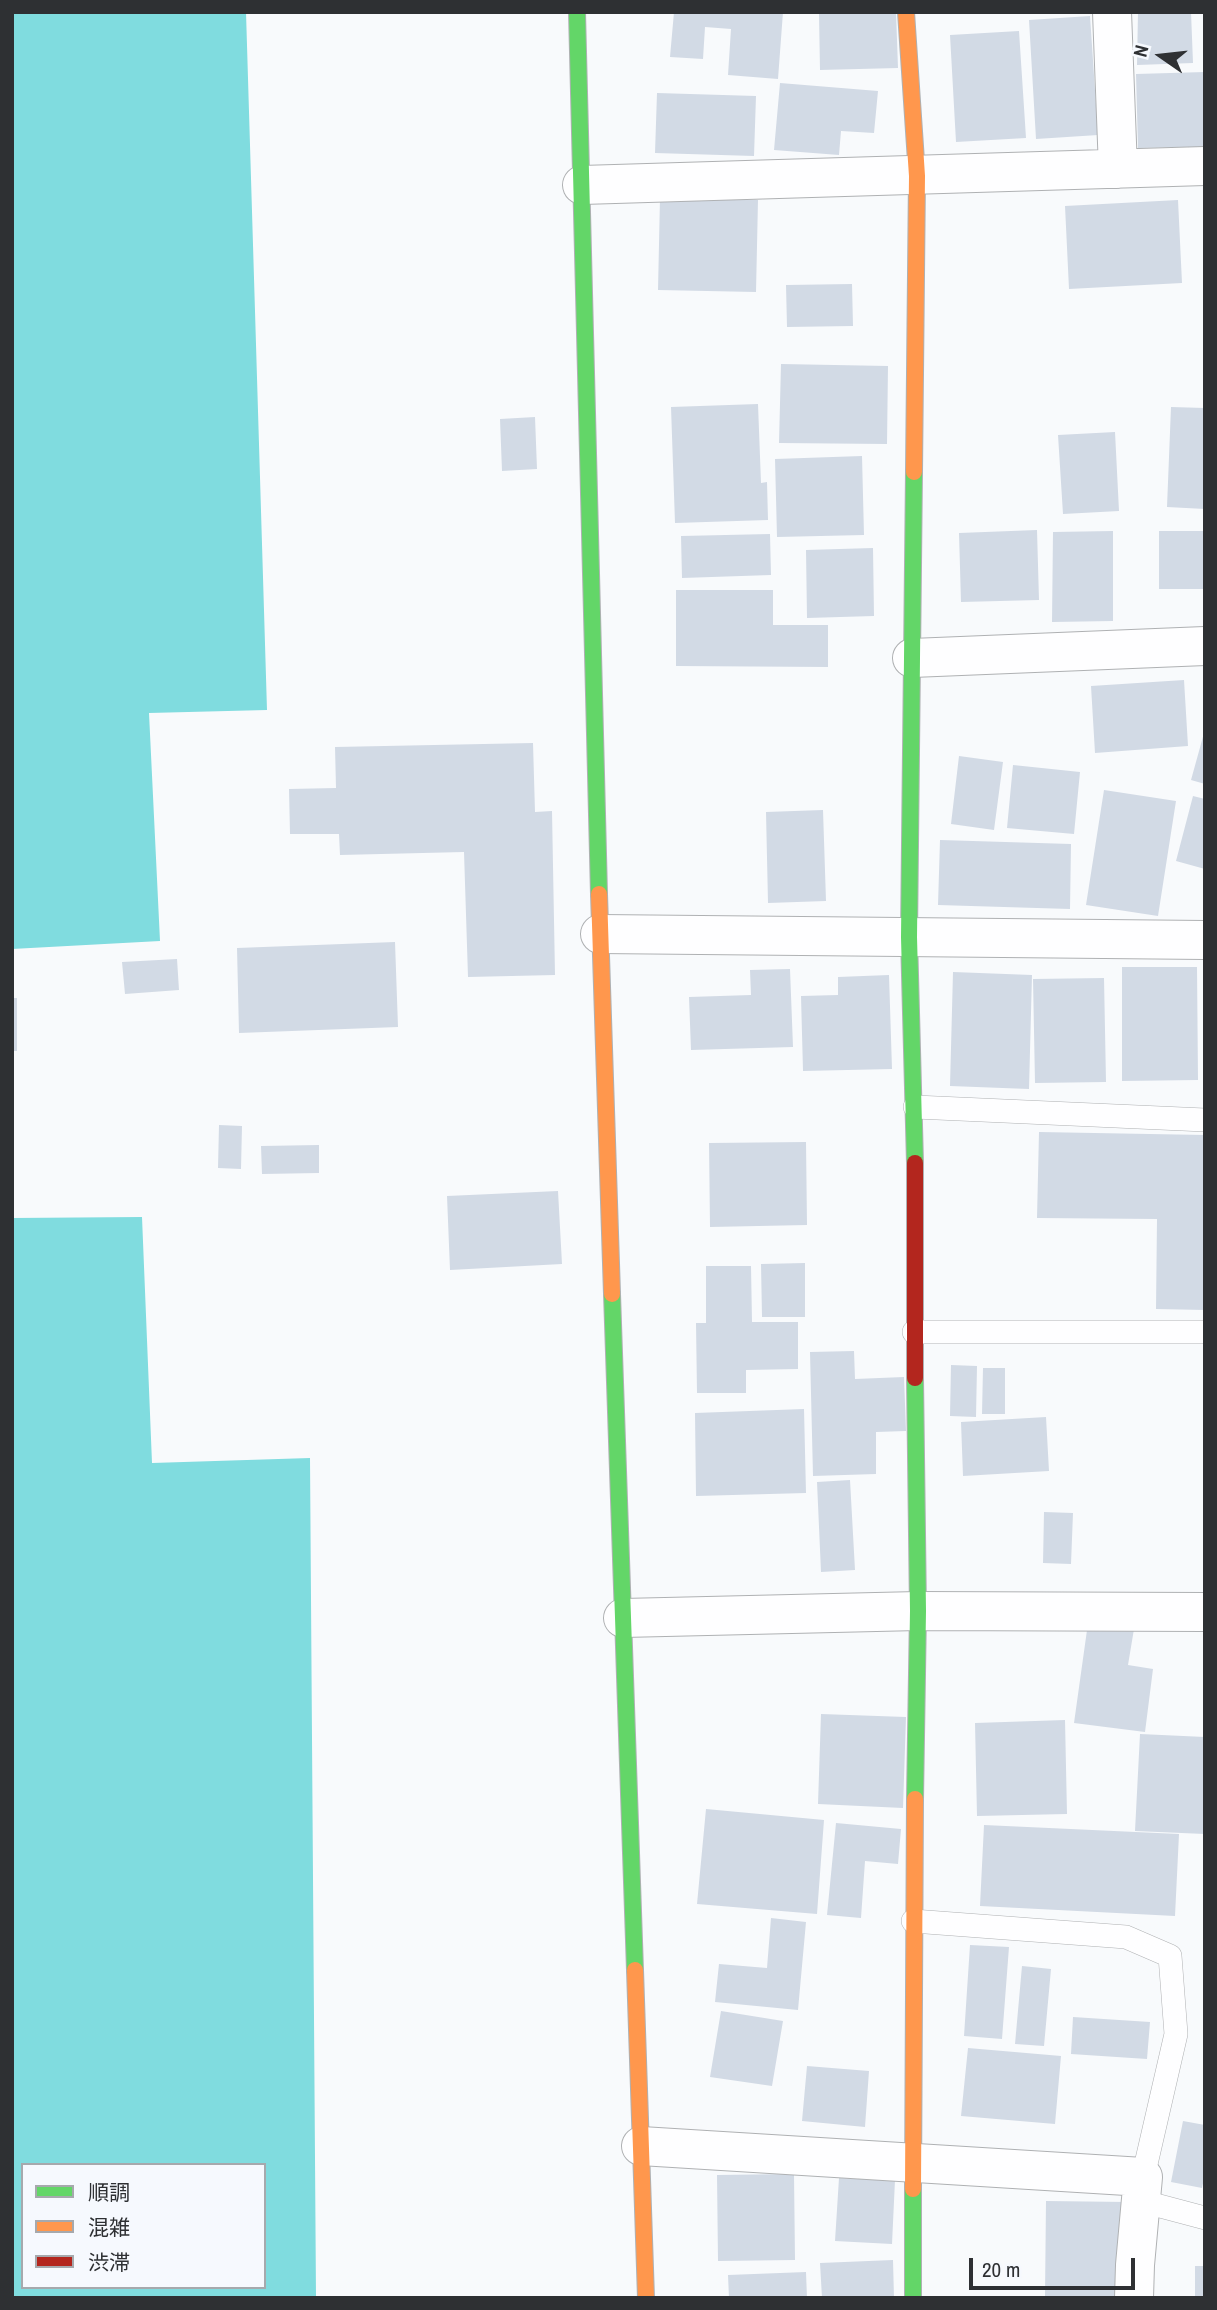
<!DOCTYPE html>
<html>
<head>
<meta charset="utf-8">
<style>
	body { margin:0 }
	#map { position:relative; width:1217px; height:2310px; overflow:hidden; background:#f8fafc; font-family:"Archivo Narrow","Noto Sans JP",sans-serif }
	canvas { display:block }
	.frame { position:absolute; inset:0; border:14px solid #2e3033; pointer-events:none }
	.legend { position:absolute; left:21px; top:2163px; width:245px; height:126px; box-sizing:border-box; background:#f6f9fe; border:2px solid #a6a9ad; margin:0; padding:9px 12px; list-style:none; font-size:21px; color:#2e3033 }
	.legend li { display:flex; align-items:center; gap:14px; height:35px }
	.legend b { width:35px; border:2px solid #a6a9ad }
	.north { position:absolute; left:1126px; top:21px; width:70px; height:70px; -webkit-text-stroke:5px #f6f9fe; paint-order:stroke; rotate:284deg; font-size:19px; font-weight:700; line-height:28px; text-align:center; color:#2e3033 }
	.north::after { content:''; display:block; margin:auto; width:24px; height:32px; background:#2e3033; clip-path:polygon(50% 0,100% 100%,50% 72%,0 100%) }
	.scale { position:absolute; left:969px; top:2258px; width:166px; height:32px; box-sizing:border-box; border:4px solid #2e3033; border-top:0; padding-left:9px; font-size:21px; line-height:24px; white-space:nowrap; color:#2e3033; -webkit-text-stroke:5px #f6f9fe; paint-order:stroke }
</style>
</head>
<body>
<div id="map">
<canvas width="1217" height="2310"></canvas>
<div class="frame"></div>
<ul class="legend">
<li><b style="height:9px;background:#63d668"></b>順調</li>
<li><b style="height:9px;background:#ff974d"></b>混雑</li>
<li><b style="height:9px;background:#b3261e"></b>渋滞</li>
</ul>
<div class="north">N</div>
<div class="scale">20 m</div>
</div>
<script>
const g = document.querySelector('canvas').getContext('2d');
g.lineJoin = 'round';
function fill(path, color) {
  g.fillStyle = color;
  g.fill(path, 'evenodd');
}
function stroke(path, color, width, dash) {
  g.strokeStyle = color;
  g.lineWidth = width;
  g.lineCap = dash ? 'butt' : 'round';
  g.setLineDash(dash || []);
  g.stroke(path);
}
fill(new Path2D(`
	M12 12H246L267 710 149 713 160 941 12 949Z
	M142 1217 152 1463 310 1458 316 2298H12V1218ZM23 2165H264V2287H23Z`), '#80dcdf');
fill(new Path2D(`
	M674 12H783L778 79 728 75 731 29 705 27 703 59 670 57Z
	M876 12H896L898 68 820 70 819 14Z
	M1138 12H1191L1193 63 1137 65Z
	M1090 16 1098 135 1036 139 1029 20Z
	M1019 31 1026 138 956 142 950 35Z
	M1205 72V147L1138 148 1136 74Z
	M780 83 878 91 874 133 841 131 839 155 774 150Z
	M657 93 756 96 754 156 655 153Z
	M660 198 758 200 756 292 658 290Z
	M1178 200 1182 283 1069 289 1065 206Z
	M852 284 853 326 787 327 786 285Z
	M781 364 888 366 887 444 779 443Z
	M758 404 761 483 767 482 768 520 675 523 671 407Z
	M1171 407 1205 408V509L1167 507Z
	M535 417 537 469 502 471 500 419Z
	M1115 432 1119 511 1063 514 1058 435Z
	M862 456 864 535 777 537 775 459Z
	M1037 530 1039 600 961 602 959 533Z
	M1113 531V621L1052 622 1053 532Z
	M1159 531H1205V589H1159Z
	M770 534 771 575 682 578 681 536Z
	M873 548 874 616 807 618 806 550Z
	M676 590H773V625H828V667L676 666Z
	M1184 680 1188 746 1095 753 1091 686Z
	M1204 733 1205 734V784L1191 780Z
	M533 743 535 812 552 811 555 975 468 977 464 852 340 855 339 834H290L289 789 336 788 335 747Z
	M959 756 1003 762 994 830 951 824Z
	M1013 765 1080 772 1074 834 1007 828Z
	M1104 790 1176 801 1158 916 1086 905Z
	M1193 796 1205 799V869L1176 861Z
	M823 810 826 901 768 903 766 812Z
	M940 840 1071 844 1070 909 938 905Z
	M395 942 398 1027 239 1033 237 948Z
	M177 959 179 990 125 994 122 962Z
	M1122 967H1197L1198 1080 1122 1081Z
	M790 969 793 1047 691 1050 689 997 751 995 750 970Z
	M953 972 1032 975 1029 1089 950 1086Z
	M889 975 892 1069 803 1071 801 996 838 995V977Z
	M1104 978 1106 1082 1035 1083 1033 979Z
	M12 998H17V1051H12Z
	M219 1125 242 1126 241 1169 218 1168Z
	M1039 1132 1205 1135V1310L1156 1309 1157 1219 1037 1218Z
	M806 1142 807 1225 710 1227 709 1143Z
	M319 1145V1173L262 1174 261 1146Z
	M558 1191 562 1264 450 1270 447 1196Z
	M805 1263V1317H762L761 1264Z
	M706 1266H751L752 1322H798V1369L746 1370V1393H697L696 1323H706Z
	M854 1351 855 1379 904 1377 906 1431 876 1432V1474L813 1476 810 1352Z
	M951 1365 977 1366 976 1417 950 1416Z
	M983 1368H1005V1414H982Z
	M804 1409 806 1493 696 1496 695 1413Z
	M1046 1417 1049 1471 963 1476 961 1422Z
	M850 1480 855 1570 821 1572 817 1482Z
	M1044 1512 1073 1513 1071 1564 1043 1563Z
	M1088 1623 1134 1629 1128 1665 1153 1669 1145 1732 1074 1723Z
	M821 1714 906 1717 903 1808 818 1804Z
	M1065 1720 1067 1814 977 1816 975 1723Z
	M1140 1734 1205 1737V1834L1135 1831Z
	M706 1809 824 1820 817 1914 697 1904Z
	M836 1823 901 1829 898 1864 865 1861 861 1918 827 1915Z
	M984 1825 1179 1834 1175 1916 980 1906Z
	M771 1918 806 1922 798 2010 715 2002 719 1964 767 1968Z
	M970 1945 1009 1947 1002 2039 964 2036Z
	M1022 1966 1051 1969 1044 2046 1015 2044Z
	M721 2011 783 2021 772 2086 710 2077Z
	M1073 2017 1150 2022 1147 2059 1071 2054Z
	M968 2048 1061 2056 1055 2124 961 2116Z
	M807 2066 869 2071 865 2127 802 2121Z
	M1183 2121 1205 2125V2174L1202 2188 1171 2182Z
	M794 2174 795 2260 718 2261 717 2175Z
	M839 2178 895 2180 892 2244 835 2241Z
	M1046 2201 1127 2202V2296H1045Z
	M893 2260 894 2298H822L820 2263Z
	M1195 2266H1205V2298H1195Z
	M806 2272 807 2298H729L728 2275Z`), '#d2dae5');
const lane = new Path2D(`
	M915 1107 1205 1120
	M914 1332H1205
	M913 1921 1126 1937 1170 1956 1176 2034 1143 2177
	M1141 2201 1205 2218`);
const street = new Path2D(`
	M1112 12 1118 169
	M582 185 1205 166
	M912 658 1205 646
	M600 934 1205 940
	M623 1618 918 1611 1205 1612
	M641 2146 1143 2177 1135 2265 1134 2298`);
const fast = new Path2D(`
	M577 12 599 894
	M914 472 909 937 915 1163
	M612 1294 635 1970
	M915 1378 918 1611 915 1799
	M913 2189V2298`);
const slow = new Path2D(`
	M906 12 917 176 914 472
	M599 894 612 1294
	M635 1970 646 2298
	M913 2189 915 1799`);
const jam = new Path2D(`
	M915 1378V1163`);
stroke(lane, '#afb1b3', 24);
stroke(street, '#afb1b3', 40);
stroke(fast, '#afb1b3', 18);
stroke(slow, '#afb1b3', 18);
stroke(jam, '#afb1b3', 18);
stroke(lane, '#fefeff', 23);
stroke(street, '#fefeff', 38);
stroke(fast, '#63d668', 16);
stroke(slow, '#ff974d', 16);
stroke(jam, '#b3261e', 16);
</script>
</body>
</html>
